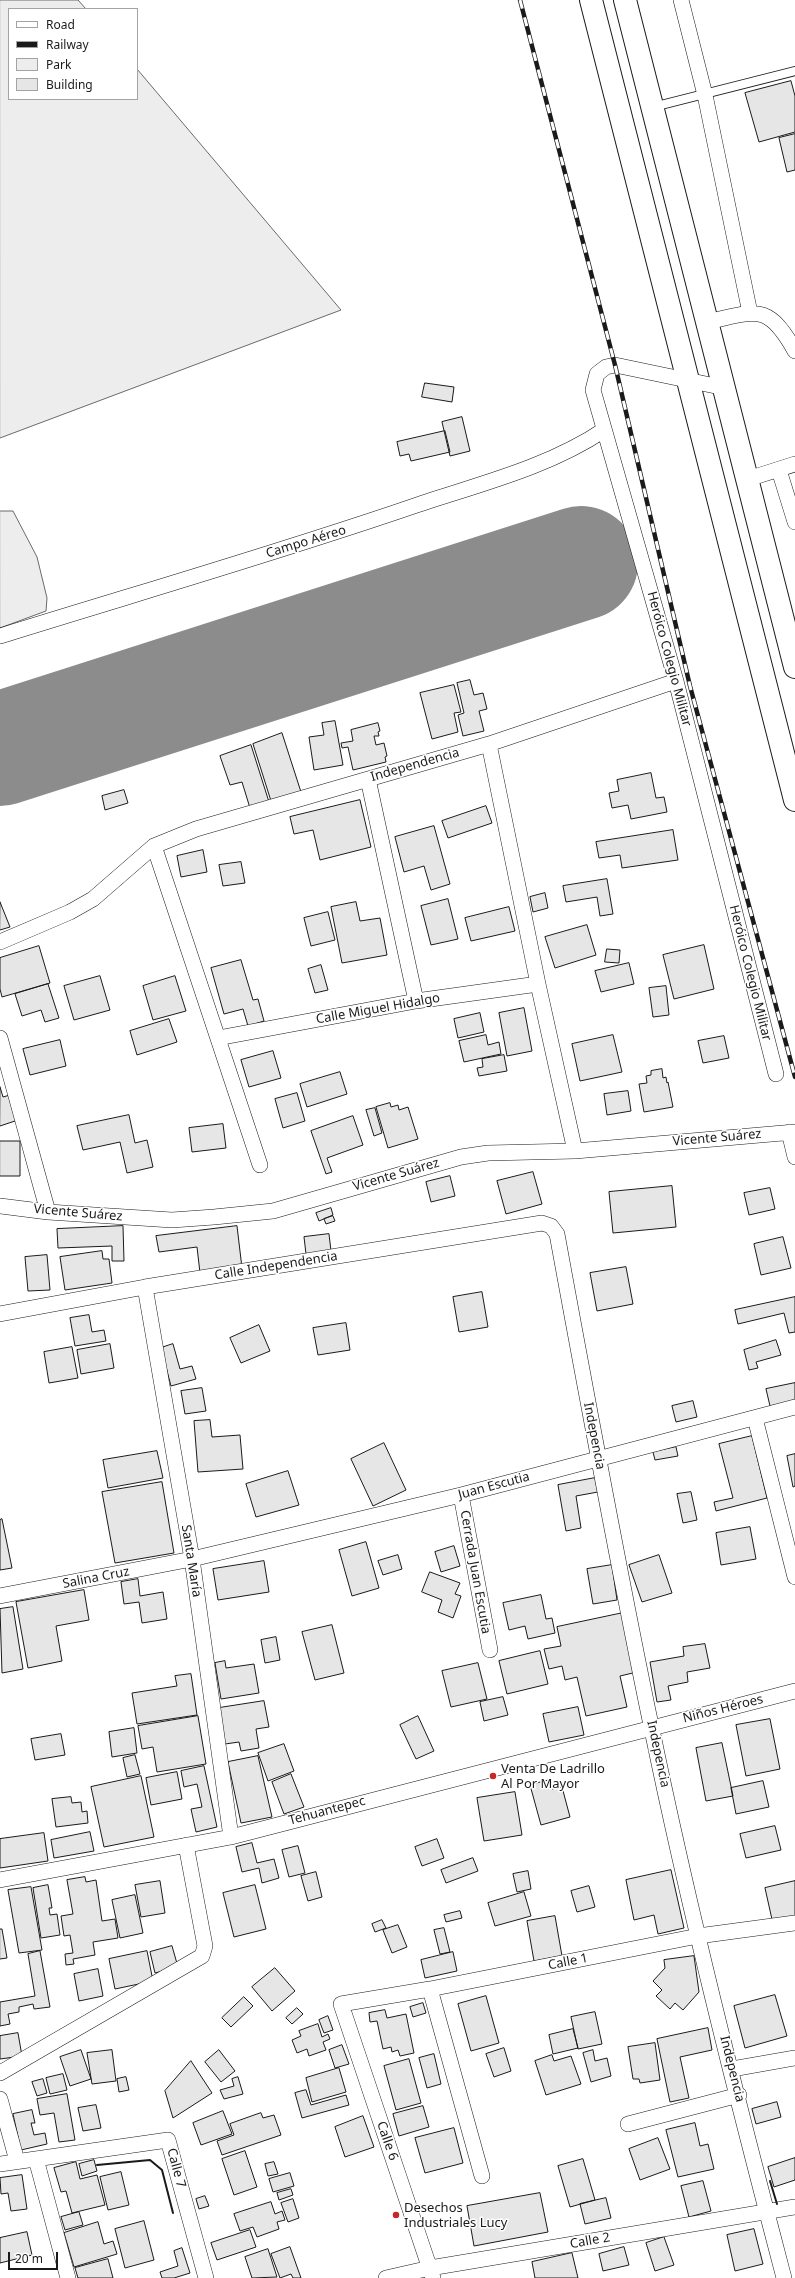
<!DOCTYPE html>
<html>
<head>
<meta charset="utf-8">
<style>
	body { margin:0 }
	#map { position:relative; width:795px; height:2278px; overflow:hidden; background:#fff; font-family:"Noto Sans",sans-serif }
	canvas { display:block }
	.legend { position:absolute; left:8px; top:8px; width:130px; height:92px; box-sizing:border-box; background:#fff; border:1px solid #a3a3a3; margin:0; padding:5px 7px; list-style:none; font-size:12px; color:#1a1a1a }
	.legend li { display:flex; align-items:center; gap:8px; height:20px }
	.legend b { width:20px; border:1px solid #a3a3a3 }
	.scale { position:absolute; left:8px; top:2252px; width:50px; height:18px; box-sizing:border-box; border:2px solid #1a1a1a; border-top:0; padding-left:5px; font-size:12px; line-height:14px; white-space:nowrap; color:#1a1a1a; -webkit-text-stroke:3px #fff; paint-order:stroke }
</style>
</head>
<body>
<div id="map">
<canvas width="795" height="2278"></canvas>
<ul class="legend">
<li><b style="height:5px;background:#fff"></b>Road</li>
<li><b style="height:5px;background:#1a1a1a"></b>Railway</li>
<li><b style="height:11px;background:#ededed"></b>Park</li>
<li><b style="height:11px;background:#e6e6e6"></b>Building</li>
</ul>
<div class="scale">20 m</div>
</div>
<script>
const g = document.querySelector('canvas').getContext('2d');
g.lineJoin = 'round';
function fill(path, color) {
  g.fillStyle = color;
  g.fill(path, 'evenodd');
}
function stroke(path, color, width, dash) {
  g.strokeStyle = color;
  g.lineWidth = width;
  g.lineCap = dash ? 'butt' : 'round';
  g.setLineDash(dash || []);
  g.stroke(path);
}
function drawText(font, color, halo, rows, align = 'center') {
  g.font = font + ' "Noto Sans",sans-serif';
  g.lineWidth = 3;
  g.setLineDash([]);
  g.textBaseline = 'middle';
  g.strokeStyle = halo;
  g.fillStyle = color;
  for (const [text, x, y, turn = 0] of rows) {
    g.save();
    g.translate(x, y);
    g.rotate((+turn || 0) * Math.PI / 180);
    g.textAlign = isNaN(turn) ? turn : align;
    if (halo) g.strokeText(text, 0, 0);
    g.fillText(text, 0, 0);
    g.restore();
  }
}
const green = new Path2D(`
	M0 0H78L86 9H9V99H137V69L341 310 0 438Z
	M0 511H13L37 557 47 598 46 611 0 628Z`);
fill(green, '#ededed');
stroke(green, '#6a6a6a', 1);
stroke(new Path2D(`
	M0 749 581 563`), '#8c8c8c', 114);
const building = new Path2D(`
	M791 81 795 96V132L759 142 745 93Z
	M795 134V170L787 172 779 138Z
	M425 383 454 387 452 402 422 397Z
	M462 417 470 451 450 456 442 422Z
	M445 431 450 452 411 461 409 454 400 456 397 442Z
	M470 680 474 695 483 693 487 709 479 711 484 731 463 736 458 715 464 713 457 683Z
	M454 685 461 712 454 713 458 732 432 739 420 693Z
	M335 721 343 765 314 770 309 737 324 735 322 723Z
	M378 723 380 731 378 732 379 736H374L376 745 384 743 387 756 385 757 386 762 353 770 348 747 342 748 341 743 353 741 351 730Z
	M282 733 301 792 271 801 253 744Z
	M251 745 269 802 250 808 242 782 230 785 220 756Z
	M651 773 656 798 664 797 667 812 631 819 628 805 612 808 609 793 619 791 617 780Z
	M124 790 128 803 105 810 102 796Z
	M360 800 371 847 320 860 313 830 294 834 290 817Z
	M486 806 492 823 448 838 442 821Z
	M434 826 450 884 431 890 424 866 404 872 395 837Z
	M673 830 678 860 622 868 620 855 599 858 596 842Z
	M203 850 207 872 181 877 177 856Z
	M241 862 245 883 223 886 219 865Z
	M607 879 613 914 600 916 597 897 566 902 563 886Z
	M545 893 548 908 533 912 530 897Z
	M448 899 458 939 431 945 421 906Z
	M0 902 10 927 0 930Z
	M356 902 360 921 380 918 387 955 342 963 331 907Z
	M509 907 515 931 471 941 465 918Z
	M328 912 335 940 311 946 304 918Z
	M587 925 596 955 555 968 545 937Z
	M704 945 714 989 674 999 663 955Z
	M39 946 50 983 2 997 0 989V958Z
	M607 949 620 950 619 963 605 962Z
	M241 960 253 1000 258 999 264 1021 248 1026 243 1009 224 1014 211 968Z
	M629 963 634 984 601 992 595 971Z
	M321 965 328 990 315 993 308 969Z
	M100 976 110 1010 74 1020 64 986Z
	M175 976 186 1011 153 1020 143 986Z
	M48 984 59 1018 45 1022 41 1010 22 1016 15 994Z
	M666 986 669 1015 653 1017 649 988Z
	M524 1008 532 1051 507 1056 499 1013Z
	M480 1013 484 1032 458 1038 454 1019Z
	M169 1019 177 1042 137 1055 130 1031Z
	M486 1035 488 1045 499 1042 501 1054 464 1062 459 1041Z
	M613 1035 622 1072 580 1081 572 1044Z
	M724 1036 729 1058 703 1063 698 1041Z
	M60 1040 66 1066 30 1075 23 1049Z
	M273 1051 281 1078 249 1087 241 1060Z
	M504 1055 507 1071 479 1076 477 1068 483 1067 482 1059Z
	M662 1069 663 1078 666 1077 667 1083 668 1082 673 1107 644 1112 639 1084 647 1083 646 1076 651 1075V1071Z
	M340 1072 347 1094 307 1107 300 1084Z
	M0 1087 3 1097 10 1095 18 1120 0 1126Z
	M628 1091 631 1111 607 1115 604 1094Z
	M297 1093 305 1121 283 1128 275 1099Z
	M390 1103 391 1107 398 1105 399 1110 408 1107 418 1139 388 1148 376 1107Z
	M375 1108 382 1133 374 1136 366 1110Z
	M129 1115 135 1143 147 1140 153 1167 127 1173 120 1142 83 1150 77 1126Z
	M353 1116 363 1145 327 1158 332 1172 326 1174 311 1131Z
	M223 1124 226 1148 192 1152 189 1128Z
	M0 1141H20V1176H0Z
	M533 1172 542 1204 506 1214 497 1181Z
	M450 1176 455 1196 431 1202 426 1182Z
	M672 1186 676 1227 613 1233 609 1192Z
	M770 1188 775 1209 749 1215 744 1193Z
	M331 1208 333 1215 319 1221 316 1213Z
	M333 1216 335 1221 326 1224 324 1219Z
	M123 1226 124 1261H112V1246L58 1248 57 1229Z
	M237 1226 242 1268 200 1273 197 1247 159 1252 156 1236Z
	M329 1234 331 1251 306 1254 304 1237Z
	M783 1237 791 1268 761 1275 754 1244Z
	M102 1251 103 1259H109L112 1283 65 1290 60 1257Z
	M47 1255 50 1290 28 1291 25 1257Z
	M626 1267 633 1304 597 1311 590 1273Z
	M482 1292 488 1327 459 1332 453 1297Z
	M795 1297V1332L789 1333 784 1313 738 1324 735 1310Z
	M89 1315 92 1332 104 1330 106 1341 75 1346 70 1318Z
	M346 1323 350 1350 318 1355 313 1328Z
	M259 1325 270 1351 241 1363 230 1338Z
	M776 1340 781 1355 756 1362 758 1368 749 1370 744 1350Z
	M110 1344 114 1368 81 1374 77 1350Z
	M173 1344 180 1369 192 1366 196 1379 171 1386 161 1348Z
	M72 1347 78 1378 49 1383 44 1352Z
	M795 1383V1401L770 1406 766 1389Z
	M202 1388 206 1411 185 1414 181 1391Z
	M693 1401 697 1417 676 1422 672 1406Z
	M210 1420 212 1437 240 1435 243 1469 198 1472 194 1421Z
	M752 1436 767 1498 716 1511 714 1502 733 1498 719 1444Z
	M384 1443 406 1490 373 1506 351 1459Z
	M676 1447 678 1456 655 1460 653 1452Z
	M157 1451 163 1478 108 1488 103 1460Z
	M795 1454V1486L793 1487 787 1456Z
	M288 1471 299 1505 256 1517 246 1484Z
	M595 1478 598 1492 576 1496 581 1528 566 1531 558 1485Z
	M162 1482 174 1553 115 1563 102 1492Z
	M691 1492 697 1520 683 1523 677 1494Z
	M2 1519 12 1568 0 1570V1520Z
	M750 1527 756 1559 721 1565 716 1533Z
	M366 1542 379 1588 352 1596 339 1550Z
	M454 1546 460 1566 441 1572 435 1552Z
	M398 1555 402 1569 383 1575 378 1561Z
	M659 1555 672 1593 642 1602 629 1565Z
	M264 1561 269 1592 218 1600 213 1569Z
	M612 1565 617 1600 593 1604 587 1569Z
	M430 1572 460 1583 455 1594 461 1596 453 1618 438 1612 442 1600 422 1592Z
	M138 1579 140 1596 163 1592 167 1619 142 1623 139 1602 124 1604 121 1582Z
	M84 1590 89 1620 56 1626 62 1661 28 1668 16 1602Z
	M541 1595 546 1619 552 1618 555 1633 528 1639 525 1626 509 1630 503 1603Z
	M13 1607 23 1669 2 1673 0 1609Z
	M623 1613 637 1672 620 1676 627 1707 586 1716 577 1677 565 1680 562 1666 549 1669 544 1649 561 1646 557 1627Z
	M332 1625 344 1673 315 1680 302 1632Z
	M276 1637 280 1660 265 1663 261 1640Z
	M705 1644 710 1668 687 1672 688 1682 668 1686 671 1700 657 1702 650 1662 684 1656 683 1647Z
	M540 1651 548 1684 507 1694 499 1661Z
	M225 1661 226 1668 254 1664 259 1693 221 1699 215 1663Z
	M478 1663 487 1699 451 1707 442 1671Z
	M191 1674 197 1715 137 1724 132 1693 177 1686 175 1676Z
	M503 1697 508 1715 484 1721 480 1702Z
	M264 1701 269 1727 256 1729 259 1748 241 1751 239 1742 225 1744 219 1708Z
	M578 1707 584 1735 549 1742 543 1714Z
	M198 1716 206 1764 157 1772 153 1747 142 1749 138 1726Z
	M418 1716 434 1751 416 1759 400 1725Z
	M770 1719 780 1769 746 1776 736 1725Z
	M134 1728 137 1753 112 1757 109 1732Z
	M61 1734 65 1755 35 1760 31 1739Z
	M722 1743 733 1796 706 1801 696 1748Z
	M284 1744 294 1771 268 1781 258 1753Z
	M135 1755 140 1774 127 1777 123 1758Z
	M258 1756 272 1817 241 1823 228 1762Z
	M204 1766 217 1827 196 1832 191 1809 202 1807 197 1784 184 1787 181 1771Z
	M177 1772 182 1799 151 1805 146 1778Z
	M291 1774 304 1807 284 1814 272 1782Z
	M141 1776 154 1837 104 1847 91 1787Z
	M550 1780 552 1789 562 1787 570 1817 541 1825 530 1785Z
	M763 1781 769 1807 736 1814 731 1788Z
	M515 1792 522 1835 484 1841 477 1798Z
	M71 1797 72 1803 81 1802 82 1812 87 1811 88 1823 56 1827 52 1799Z
	M775 1826 781 1850 746 1858 740 1834Z
	M90 1832 94 1851 54 1858 51 1840Z
	M44 1833 48 1861 0 1868V1839Z
	M437 1839 444 1858 422 1866 415 1847Z
	M252 1843 257 1863 274 1859 279 1878 262 1883 259 1868 242 1872 236 1847Z
	M298 1846 305 1873 289 1877 282 1850Z
	M473 1858 478 1871 446 1883 441 1870Z
	M671 1870 684 1928 658 1934 654 1915 634 1920 626 1880Z
	M528 1871 531 1889 517 1892 513 1874Z
	M316 1872 322 1897 308 1901 301 1876Z
	M85 1877 86 1882 96 1880 102 1921 115 1919 118 1938 93 1942 95 1955 73 1959 74 1964 66 1965 65 1954 73 1953 70 1935 64 1936 61 1916 73 1914 67 1880Z
	M160 1881 165 1913 141 1917 135 1885Z
	M795 1881V1919L773 1924 765 1888Z
	M48 1885 52 1908H49L50 1915 57 1914 60 1935 41 1938 33 1888Z
	M255 1885 266 1929 234 1937 223 1893Z
	M589 1886 595 1907 577 1912 571 1891Z
	M31 1887 42 1950 19 1953 8 1890Z
	M524 1892 531 1916 495 1926 488 1903Z
	M135 1895 143 1933 120 1938 112 1900Z
	M460 1911 462 1918 446 1922 444 1915Z
	M555 1916 562 1956 534 1961 527 1921Z
	M382 1920 386 1928 375 1932 372 1924Z
	M398 1925 407 1947 392 1953 383 1930Z
	M444 1928 450 1952 440 1954 434 1930Z
	M0 1929H2L7 1958 0 1959Z
	M172 1946 178 1967 155 1973 150 1952Z
	M40 1951 50 2007 34 2009 33 2004 19 2007V2012L8 2014 10 2024 0 2026V2002L35 1996 28 1954Z
	M147 1951 153 1981 115 1989 109 1959Z
	M453 1952 457 1971 425 1978 421 1960Z
	M694 1956 699 1992 683 2010 675 2003 670 2009 656 1996 662 1990 653 1981 665 1968 664 1960Z
	M275 1968 295 1991 272 2011 252 1987Z
	M98 1969 103 1996 79 2001 74 1974Z
	M775 1995 787 2036 745 2048 734 2006Z
	M486 1996 499 2043 471 2051 458 2004Z
	M244 1997 253 2006 231 2027 222 2018Z
	M423 2003 426 2013 413 2017 410 2007Z
	M297 2008 303 2014 292 2024 286 2018Z
	M385 2010 387 2018 406 2014 414 2053 400 2056 398 2050 392 2052 391 2047 383 2049 377 2021 370 2022 369 2013Z
	M595 2012 602 2044 578 2049 571 2017Z
	M328 2016 333 2030 324 2033 319 2020Z
	M318 2024 322 2037 328 2034 330 2039 323 2042 326 2050 309 2056 307 2049 297 2053 292 2040 301 2036 299 2031Z
	M708 2028 712 2050 680 2057 689 2098 670 2102 657 2039Z
	M573 2029 578 2048 553 2054 549 2035Z
	M18 2033 22 2056 0 2059V2036Z
	M655 2043 660 2080 640 2083 639 2079H633L628 2047Z
	M342 2045 349 2064 335 2068 329 2050Z
	M504 2048 511 2071 494 2077 486 2054Z
	M81 2050 91 2079 70 2086 60 2057Z
	M112 2050 116 2081 92 2084 87 2053Z
	M219 2050 235 2071 221 2082 205 2062Z
	M593 2050 595 2061 607 2058 611 2076 591 2082 583 2053Z
	M434 2054 441 2084 427 2088 419 2058Z
	M552 2055 554 2061 571 2056 581 2084 546 2095 535 2061Z
	M409 2059 421 2103 396 2110 384 2066Z
	M191 2061 212 2093 173 2118 165 2091Z
	M339 2068 346 2092 312 2102 306 2078Z
	M63 2074 67 2090 50 2094 46 2078Z
	M126 2077 129 2090 119 2092 117 2079Z
	M238 2077 243 2094 224 2099 220 2090 234 2086 232 2079Z
	M43 2079 47 2093 37 2096 32 2082Z
	M306 2090 311 2105 346 2095 349 2105 302 2118 295 2093Z
	M67 2094 75 2140 59 2142 54 2113 40 2115 37 2099Z
	M777 2102 781 2117 756 2124 752 2109Z
	M96 2105 101 2128 83 2131 78 2108Z
	M423 2106 429 2127 399 2136 393 2114Z
	M32 2110 35 2123H31L34 2135 45 2133 47 2144 21 2150 13 2114Z
	M223 2111 232 2134 201 2145 193 2123Z
	M261 2113 263 2118 274 2115 281 2135 222 2155 217 2141 234 2135 230 2124Z
	M363 2116 374 2147 345 2157 335 2127Z
	M695 2123 700 2146 708 2144 714 2169 678 2177 666 2130Z
	M454 2128 463 2163 425 2173 415 2138Z
	M658 2138 670 2169 640 2180 629 2149Z
	M245 2151 257 2187 234 2195 222 2159Z
	M795 2158V2180L774 2187 768 2167Z
	M583 2159 595 2200 570 2207 558 2166Z
	M94 2160 97 2171 82 2176 79 2164Z
	M76 2162 80 2179 97 2175 105 2205 72 2213 66 2191 61 2192 54 2168Z
	M274 2162 278 2174 268 2176 265 2164Z
	M121 2172 129 2205 108 2210 100 2177Z
	M290 2173 294 2186 273 2192 269 2179Z
	M22 2175 27 2209 11 2211 8 2193 1 2194 0 2178Z
	M703 2181 711 2211 689 2217 681 2186Z
	M291 2189 293 2195 279 2200 277 2193Z
	M540 2193 548 2232 474 2246 467 2206Z
	M205 2196 209 2206 199 2209 196 2199Z
	M606 2198 611 2218 585 2224 580 2204Z
	M293 2199 299 2218 288 2222 281 2203Z
	M271 2202 275 2214 282 2211 285 2220 277 2222 279 2229 257 2237 253 2227 240 2231 234 2214Z
	M79 2212 83 2225 65 2230 61 2217Z
	M144 2221 154 2260 125 2268 115 2229Z
	M98 2222 104 2244 113 2241 117 2254 74 2267 64 2233Z
	M754 2229 763 2264 735 2271 727 2235Z
	M250 2230 256 2247 217 2260 211 2243Z
	M27 2232 32 2255 0 2263V2238Z
	M664 2237 674 2265 655 2271 646 2243Z
	M290 2247 301 2278H293L291 2274 280 2278 271 2254Z
	M624 2247 629 2265 603 2271 599 2254Z
	M182 2248 190 2273 174 2278H162L160 2272 178 2266 174 2251Z
	M268 2249 277 2277 252 2278 245 2257Z
	M572 2253 578 2278H535L532 2262Z
	M108 2259 113 2278H78L75 2268Z`);
fill(building, '#e6e6e6');
stroke(building, '#1a1a1a', 1);
const service = new Path2D(`
	M653 107 795 71`);
const minor = new Path2D(`
	M681 0 705 95 750 313
	M706 322C756 312 767 301 795 351
	M725 388 615 365 606 367 597 374 593 390 676 681 776 1074
	M779 470 795 522
	M748 479 795 464
	M0 636C138 593 277 553 414 506 479 484 547 468 604 430
	M489 744 538 984 575 1151
	M368 779 416 1001
	M154 846 260 1165
	M0 942 70 912 93 899 154 846 196 829 489 744 676 681
	M0 1038 48 1212
	M218 1038 416 1001 538 984
	M789 1132 795 1157
	M0 1206 48 1212 172 1220 214 1217 273 1211 461 1157 488 1153 575 1151 795 1132
	M145 1287 192 1559 231 1837
	M0 1314 145 1287 542 1223 551 1226 557 1234C587 1398 617 1562 651 1725 689 1910 736 2095 784 2278
	M755 1418 795 1577
	M461 1495 490 1650
	M0 1596 192 1559 461 1495 795 1407
	M0 1880 231 1837 795 1691
	M430 1989 482 2176
	M732 2069 795 2058
	M0 2073 202 1956 205 1946 186 1845
	M0 2099 17 2161
	M628 2124 739 2095
	M36 2159 68 2278
	M0 2164 168 2140 206 2278
	M386 2278 430 2268 795 2207
	M433 2278 341 2004 430 1989 698 1936 795 1923`);
const primary = new Path2D(`
	M591 0 795 800
	M625 0 795 667`);
stroke(service, '#1a1a1a', 10);
stroke(minor, '#1a1a1a', 16);
stroke(primary, '#1a1a1a', 24);
stroke(service, '#fff', 8);
stroke(minor, '#fff', 15);
stroke(primary, '#fff', 22);
const rail = new Path2D(`
	M520 0 615 365 690 686 795 1077`);
stroke(rail, '#1a1a1a', 4.5);
stroke(rail, '#fff', 3, [9]);
stroke(new Path2D(`
	M97 2165 150 2160 162 2170 173 2213
	M770 2181 777 2204`), '#1a1a1a', 2);
for (const [x, y, r, color] of [
	[493,1776,4,"#c62828"],
	[396,2215,4,"#c62828"]
]) {
  const dot = new Path2D();
  dot.arc(x, y, r, 0, 2 * Math.PI);
  g.fillStyle = color;
  g.fill(dot);
  stroke(dot, '#fff', 1.5);
}
drawText('13px', '#1a1a1a', '#fff', [
	["Campo Aéreo",306,542,-17],
	["Heróico Colegio Militar",669,659,75],
	["Independencia",415,765,-16],
	["Heróico Colegio Militar",750,973,76],
	["Calle Miguel Hidalgo",378,1009,-10],
	["Vicente Suárez",717,1138,-5],
	["Vicente Suárez",396,1175,-16],
	["Vicente Suárez",78,1213,5],
	["Calle Independencia",276,1266,-9],
	["Indepencia",594,1436,79],
	["Juan Escutia",494,1486,-15],
	["Santa María",191,1561,81],
	["Cerrada Juan Escutia",475,1572,80],
	["Salina Cruz",96,1578,-11],
	["Niños Héroes",723,1709,-14],
	["Indepencia",658,1754,78],
	["Tehuantepec",327,1811,-15],
	["Calle 1",568,1962,-11],
	["Indepencia",732,2069,76],
	["Calle 6",387,2141,71],
	["Calle 7",176,2168,75],
	["Calle 2",590,2241,-10]
]);
drawText('13px', '#1a1a1a', '#fff', [
	["Venta De Ladrillo",501,1769],
	["Al Por Mayor",501,1784],
	["Desechos",404,2208],
	["Industriales Lucy",404,2223]
], 'left');
</script>
</body>
</html>
